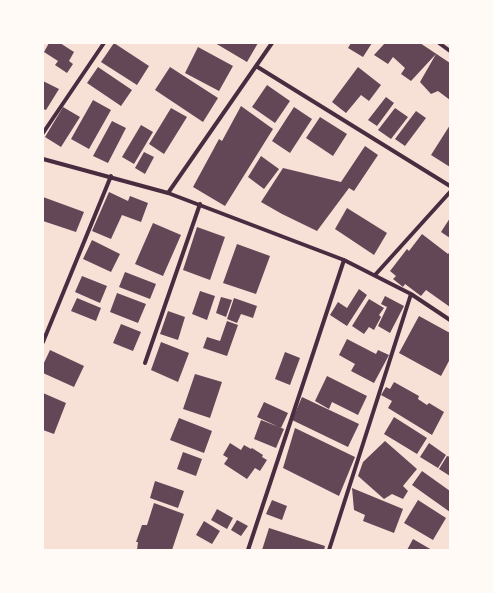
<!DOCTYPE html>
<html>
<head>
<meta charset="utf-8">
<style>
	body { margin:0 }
	#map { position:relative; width:493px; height:593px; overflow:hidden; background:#f7e1d7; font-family:"PT Sans Narrow",sans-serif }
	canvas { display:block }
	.frame { position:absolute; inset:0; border:44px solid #fffaf5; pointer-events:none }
</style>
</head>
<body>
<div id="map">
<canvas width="493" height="593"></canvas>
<div class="frame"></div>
</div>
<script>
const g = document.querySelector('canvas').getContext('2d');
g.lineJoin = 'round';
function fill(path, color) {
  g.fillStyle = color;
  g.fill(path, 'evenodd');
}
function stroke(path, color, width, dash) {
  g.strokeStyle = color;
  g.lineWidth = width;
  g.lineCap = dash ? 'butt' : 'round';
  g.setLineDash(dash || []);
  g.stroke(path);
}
fill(new Path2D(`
	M49 43H60L74 52 69 61 73 64 67 73 55 65 58 61 44 52Z
	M114 43 149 66 137 85 101 62Z
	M215 43H258L247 62Z
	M351 43H372L363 57 348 48Z
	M385 43H420L450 63V100L438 91 431 94 420 82 436 54 411 81 401 74 405 68 393 57 388 64 374 55Z
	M198 47 233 66 219 91 185 73Z
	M98 67 132 90 121 106 87 83Z
	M170 67 218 98 203 122 155 90Z
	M358 67 381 85 369 101 361 95 346 113 332 102Z
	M43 81 59 89 46 110 43 109Z
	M267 85 290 101 275 123 252 107Z
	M386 97 394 103 377 126 368 120Z
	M93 100 111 110 89 149 71 139Z
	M241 106 273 129 225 206 193 187 219 139 222 141Z
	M63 107 80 117 61 147 45 137Z
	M294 107 312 119 290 153 272 141Z
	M171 108 187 117 164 154 149 144Z
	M395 108 408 117 391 139 378 130Z
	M416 111 426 118 405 146 395 139Z
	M320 117 347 134 333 156 306 138Z
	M112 121 126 128 108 163 93 156Z
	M141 125 153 132 134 164 122 157Z
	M450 125V167L431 155Z
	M365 146 378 155 354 191 349 188 317 231 282 214 261 202 283 168 341 182Z
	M144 152 154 157 145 174 135 168Z
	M261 156 279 169 264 189 248 177Z
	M109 192 128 201 130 196 148 203 141 222 122 215 111 239 92 231Z
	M43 197 84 212 76 232 43 221Z
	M347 208 387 233 374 255 335 229Z
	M450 218V238L441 232Z
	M153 223 181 235 163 276 135 264Z
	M197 227 225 237 210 280 183 270Z
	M422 234 448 254 450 252V307L426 290 421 296 405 284 403 287 393 279 396 276 390 271 407 249 409 251Z
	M92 240 120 254 111 272 83 259Z
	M237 244 270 256 256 294 223 283Z
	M125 272 156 284 150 299 119 287Z
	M82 276 107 286 100 303 75 292Z
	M359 289 367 295 347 326 330 315 338 302 347 308Z
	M200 291 215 296 207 320 192 314Z
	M117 293 146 304 138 323 110 312Z
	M385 296 404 306 390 333 378 326 387 307 381 304Z
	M221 297 232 300 226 317 216 313Z
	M77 298 101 308 96 321 71 311Z
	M234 298 257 306 253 318 241 314 237 323 227 319Z
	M369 299 384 308 379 315 381 317 374 330 369 327 364 334 352 326Z
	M168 311 185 317 178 340 160 334Z
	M419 316 450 333V359L441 376 399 353Z
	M227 321 238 325 227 356 203 348 207 337 220 341Z
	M121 324 141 332 133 351 113 343Z
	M347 339 376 354 378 350 389 355 374 383 351 371 355 364 339 355Z
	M161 342 189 353 178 382 151 370Z
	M50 350 84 366 74 387 43 373V365Z
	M285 352 300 358 290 385 275 379Z
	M195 374 222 382 210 418 183 409Z
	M327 376 367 396 358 415 332 402 329 409 315 401Z
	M394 382 419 396 418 399 427 405 429 403 444 412 432 435 388 408 392 401 381 395 386 387 390 389Z
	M43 393 66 403 54 434 43 430Z
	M302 397 359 424 348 447 292 420Z
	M264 402 288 413 281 428 257 417Z
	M394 417 427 438 417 454 384 434Z
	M179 418 212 431 204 453 170 440Z
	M261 420 284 429 276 448 254 439Z
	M295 428 355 457 339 496 283 468Z
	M385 441 417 469 403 486 408 491 403 499 392 494 384 499 358 476 363 462Z
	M230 443 241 450 244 445 251 449 252 448 263 455 262 457 267 460 260 471 255 468 247 479 224 464 228 458 223 455Z
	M429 443 446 455 438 468 420 457Z
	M183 452 202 459 196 476 177 469Z
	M447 456 450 457V476L439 469Z
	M422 471 450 491V512L412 485Z
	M155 481 184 491 178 508 150 498Z
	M352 488 403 509 394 533 363 521 365 515 354 510Z
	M272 500 287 506 282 520 266 514Z
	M418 500 446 518 433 540 404 523Z
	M154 503 184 514 172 550H137L138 542H136L142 525H147Z
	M217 509 233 518 227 529 211 520Z
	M237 520 248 526 241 536 231 530Z
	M204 521 220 531 212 544 196 535Z
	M269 528 325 546 324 550H262Z
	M413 539 432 550H407Z`), '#644757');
stroke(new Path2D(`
	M439 43 450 51
	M256 66 450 186
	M43 133 104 43
	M43 159 168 193 344 260 411 294 450 320
	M168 193 272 43
	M375 275 450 192
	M43 342 111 176
	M145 363 200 204
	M248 550 344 260
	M329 550 411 294`), '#4a2c40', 4);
</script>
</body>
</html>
